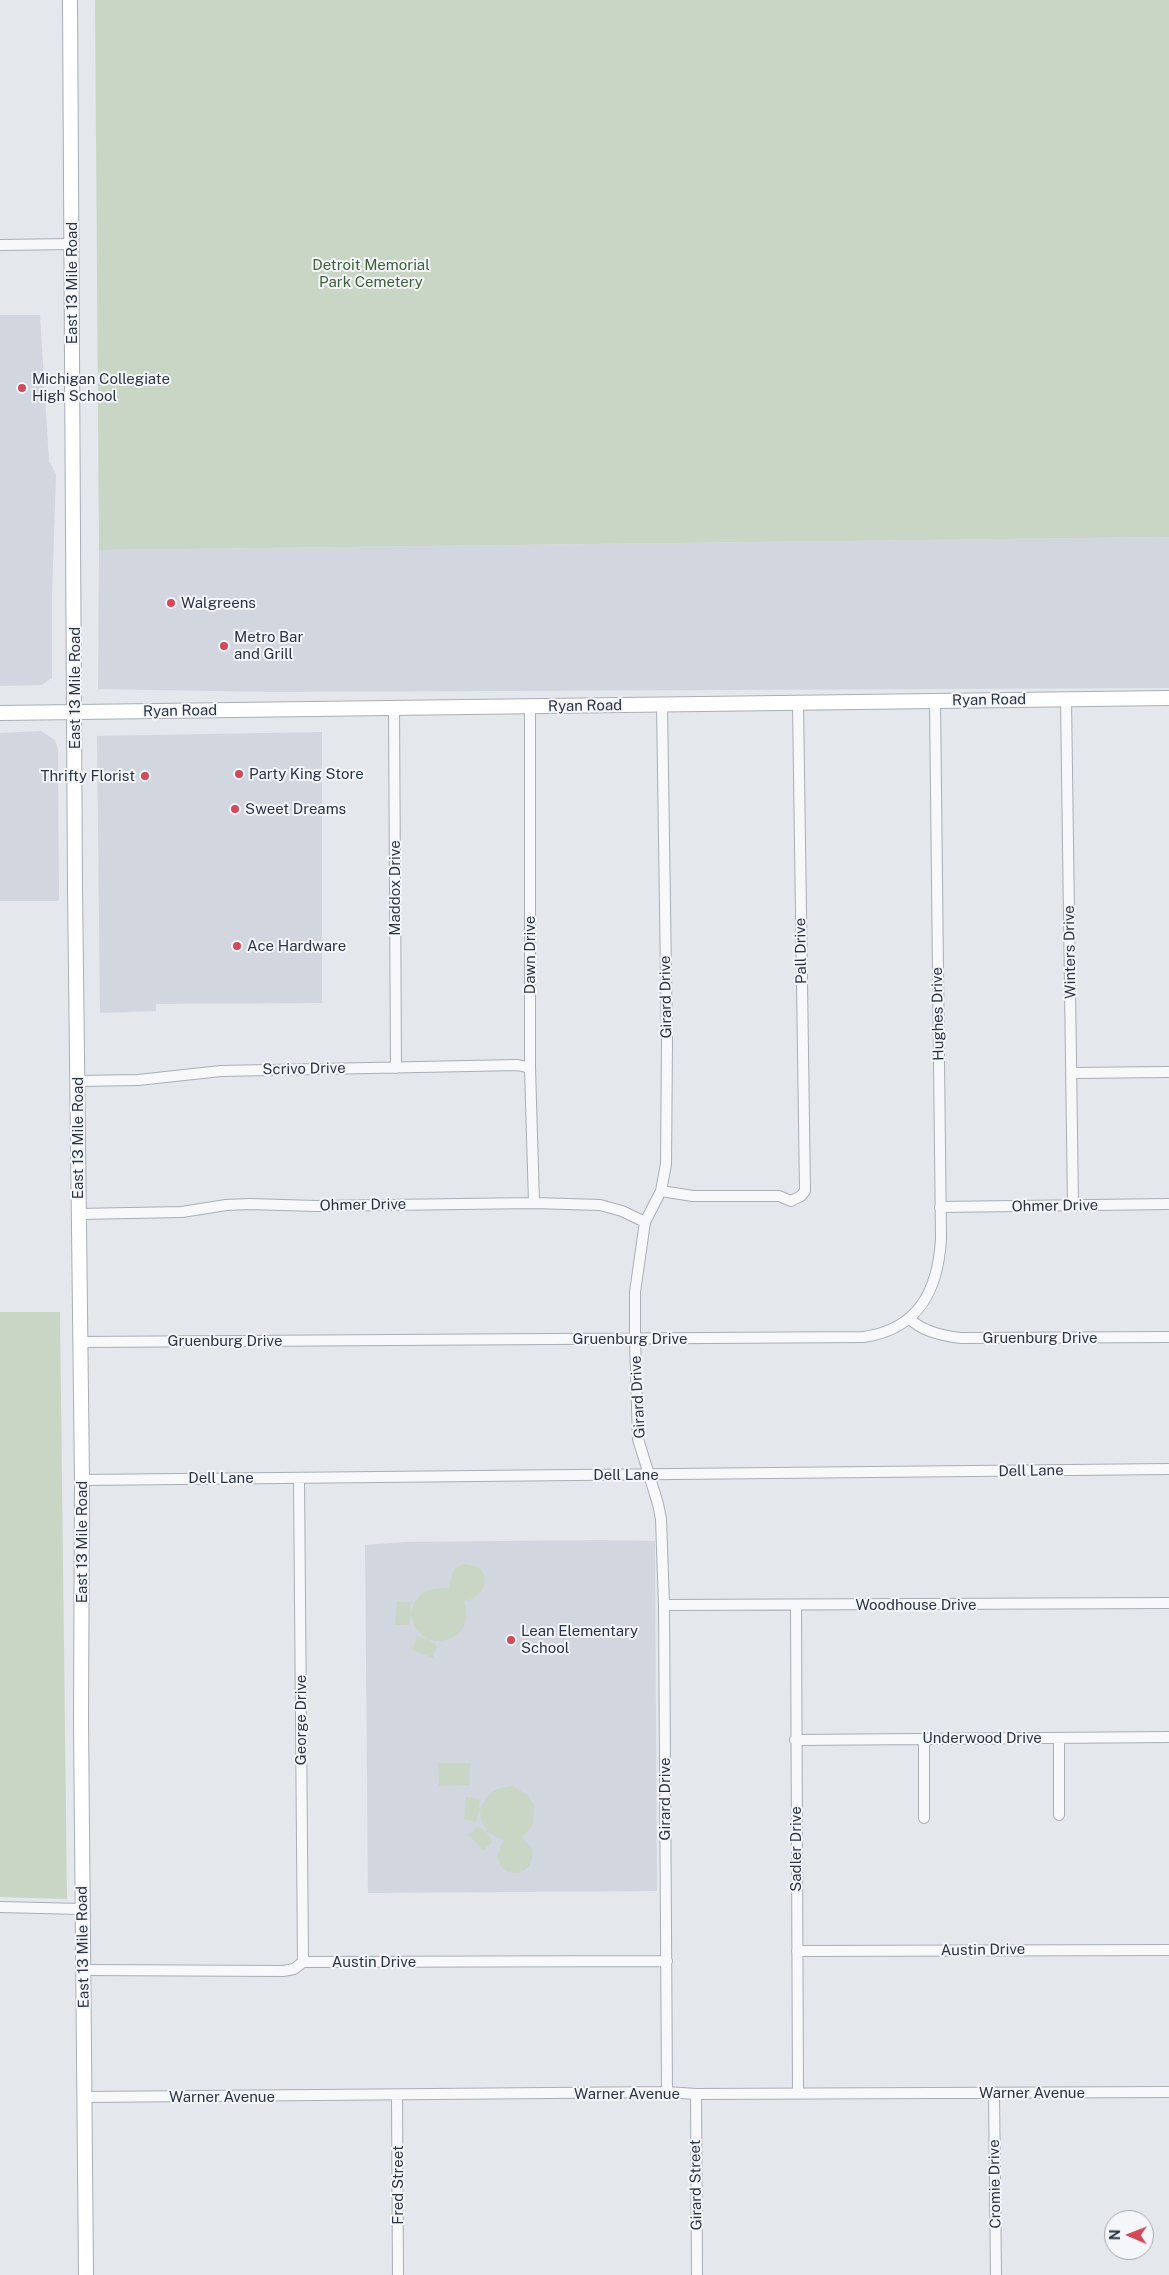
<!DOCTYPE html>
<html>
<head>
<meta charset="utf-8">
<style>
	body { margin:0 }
	#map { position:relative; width:1169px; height:2275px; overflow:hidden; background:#e4e7ec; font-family:"Public Sans",sans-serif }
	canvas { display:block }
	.north { position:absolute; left:1104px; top:2210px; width:50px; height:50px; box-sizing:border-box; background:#f4f6f9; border:1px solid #a4a8b1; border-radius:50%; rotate:271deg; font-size:14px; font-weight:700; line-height:20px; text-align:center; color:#2b3445 }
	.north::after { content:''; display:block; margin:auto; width:18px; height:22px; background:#d1495b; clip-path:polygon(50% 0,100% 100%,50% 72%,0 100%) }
</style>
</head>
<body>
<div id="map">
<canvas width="1169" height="2275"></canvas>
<div class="north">N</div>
</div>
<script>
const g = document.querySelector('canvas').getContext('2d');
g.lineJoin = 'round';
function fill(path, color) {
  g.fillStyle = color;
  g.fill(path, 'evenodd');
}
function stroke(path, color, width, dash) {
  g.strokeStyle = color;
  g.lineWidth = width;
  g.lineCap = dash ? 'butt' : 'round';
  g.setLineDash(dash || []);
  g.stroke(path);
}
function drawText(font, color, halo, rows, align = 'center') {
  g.font = font + ' "Public Sans",sans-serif';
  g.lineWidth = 4;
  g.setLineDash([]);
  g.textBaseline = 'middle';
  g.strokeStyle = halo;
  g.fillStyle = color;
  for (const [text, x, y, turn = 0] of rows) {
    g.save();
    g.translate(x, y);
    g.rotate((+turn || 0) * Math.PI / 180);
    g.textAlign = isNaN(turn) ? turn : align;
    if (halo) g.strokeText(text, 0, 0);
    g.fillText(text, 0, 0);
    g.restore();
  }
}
fill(new Path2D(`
	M0 315H40L49 461 56 474 52 594V678L42 685 0 686Z
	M1169 537V688L272 692 98 689 99 550Z
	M41 731 55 740 58 750 59 901H0V733Z
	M322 732V1003L156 1004V1011L100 1013 97 736Z
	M602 1540 655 1541 657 1891 368 1893 365 1545 405 1542Z`), '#d2d6de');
fill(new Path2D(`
	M95 0H1169V537L99 550Z
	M0 1312H60L67 1899 0 1897Z
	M464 1564 478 1567C493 1580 480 1600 464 1601 473 1627 455 1645 429 1640V1642L437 1645 433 1658 412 1650 417 1637 427 1639 416 1629 411 1615 409 1625H395L397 1602H410L411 1612C418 1591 427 1588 448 1588L454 1569Z
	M438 1763H470V1785L439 1786Z
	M512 1786 528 1795 534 1805 533 1824 522 1838 532 1849C537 1888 480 1875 504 1841L488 1832 487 1834 493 1842 483 1850 468 1835 478 1826 485 1832 487 1830 481 1820 480 1811H479L476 1822 464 1819 466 1797 480 1799 479 1808 481 1809C486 1794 495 1787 512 1786Z`), '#c9d6c5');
const minor = new Path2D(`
	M0 245 72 244
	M1066 699 1073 1205
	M662 704 667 1042 666 1164 661 1191 645 1222 635 1292V1339L638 1439 658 1504 661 1519 664 1605 667 2092
	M530 707V1068L534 1203
	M394 708 396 1068
	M1072 1073 1169 1072
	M78 1081 138 1080 221 1071 518 1065 530 1068
	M661 1191 693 1196H779L791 1201 801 1196 805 1191 798 704
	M940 1207 1169 1204
	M78 1214 182 1212 226 1205 250 1204 316 1206 534 1203 600 1205 622 1211 645 1222
	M910 1319C923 1332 943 1336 961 1338L1169 1337
	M81 1342 864 1337C919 1329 938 1290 941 1239L935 701
	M299 1478 303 1962
	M82 1480 1169 1469
	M664 1605 1169 1603
	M796 1606 798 2092
	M1059 1738V1815
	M795 1740 1169 1737
	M924 1818V1739
	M0 1907 82 1909
	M797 1951 1169 1950
	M83 1970 283 1971 294 1969 303 1962 667 1961
	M994 2093 996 2275
	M696 2094 697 2275
	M397 2096 398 2275
	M84 2097 667 2092 696 2094 1169 2092`);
const secondary = new Path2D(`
	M70 0 75 888 82 1480 81 1719 86 2275
	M0 713 1169 698`);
stroke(minor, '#a9aeb7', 12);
stroke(secondary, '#a9aeb7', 16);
stroke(minor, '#f7f8fa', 10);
stroke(secondary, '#fff', 14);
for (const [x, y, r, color] of [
	[22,388,5,"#d1495b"],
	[171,603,5,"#d1495b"],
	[224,646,5,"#d1495b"],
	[239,774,5,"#d1495b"],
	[145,776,5,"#d1495b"],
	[235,809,5,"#d1495b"],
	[237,946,5,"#d1495b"],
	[511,1640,5,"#d1495b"]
]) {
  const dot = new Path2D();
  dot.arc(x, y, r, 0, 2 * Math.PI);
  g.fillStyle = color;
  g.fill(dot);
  stroke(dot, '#f4f6f9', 2);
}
drawText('15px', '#3f6138', '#f4f6f9', [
	["Detroit Memorial",371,265],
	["Park Cemetery",371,282]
]);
drawText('15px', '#2b3445', '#f4f6f9', [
	["East 13 Mile Road",72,283,-90],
	["East 13 Mile Road",75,688,-90],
	["Ryan Road",989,700,-1],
	["Ryan Road",585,706,-1],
	["Ryan Road",180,711,-1],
	["Maddox Drive",395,888,-90],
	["Pall Drive",801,951,-91],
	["Winters Drive",1070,952,-91],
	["Dawn Drive",530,955,-90],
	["Girard Drive",666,997,-91],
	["Hughes Drive",938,1014,-91],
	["Scrivo Drive",304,1069,-1],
	["East 13 Mile Road",78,1138,-90],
	["Ohmer Drive",363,1205,-1],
	["Ohmer Drive",1055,1206,-1],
	["Gruenburg Drive",1040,1338],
	["Gruenburg Drive",630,1339],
	["Gruenburg Drive",225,1341],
	["Girard Drive",638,1397,-93],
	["Dell Lane",1031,1471,-1],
	["Dell Lane",626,1475],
	["Dell Lane",221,1478],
	["East 13 Mile Road",82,1542,-90],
	["Woodhouse Drive",916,1605],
	["George Drive",301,1720,-90],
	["Underwood Drive",982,1738],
	["Girard Drive",665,1799,-90],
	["Sadler Drive",796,1849,-90],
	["East 13 Mile Road",83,1947,-91],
	["Austin Drive",983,1950,-1],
	["Austin Drive",374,1962],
	["Warner Avenue",1032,2093],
	["Warner Avenue",627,2094],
	["Warner Avenue",222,2097],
	["Cromie Drive",995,2184,-91],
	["Fred Street",398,2185,-90],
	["Girard Street",696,2185,-91]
]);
drawText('15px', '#2b3445', '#f4f6f9', [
	["Michigan Collegiate",32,379],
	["High School",32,396],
	["Walgreens",181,603],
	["Metro Bar",234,637],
	["and Grill",234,654],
	["Party King Store",249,774],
	["Thrifty Florist",135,776,"right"],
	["Sweet Dreams",245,809],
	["Ace Hardware",247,946],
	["Lean Elementary",521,1631],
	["School",521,1648]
], 'left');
</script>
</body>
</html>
